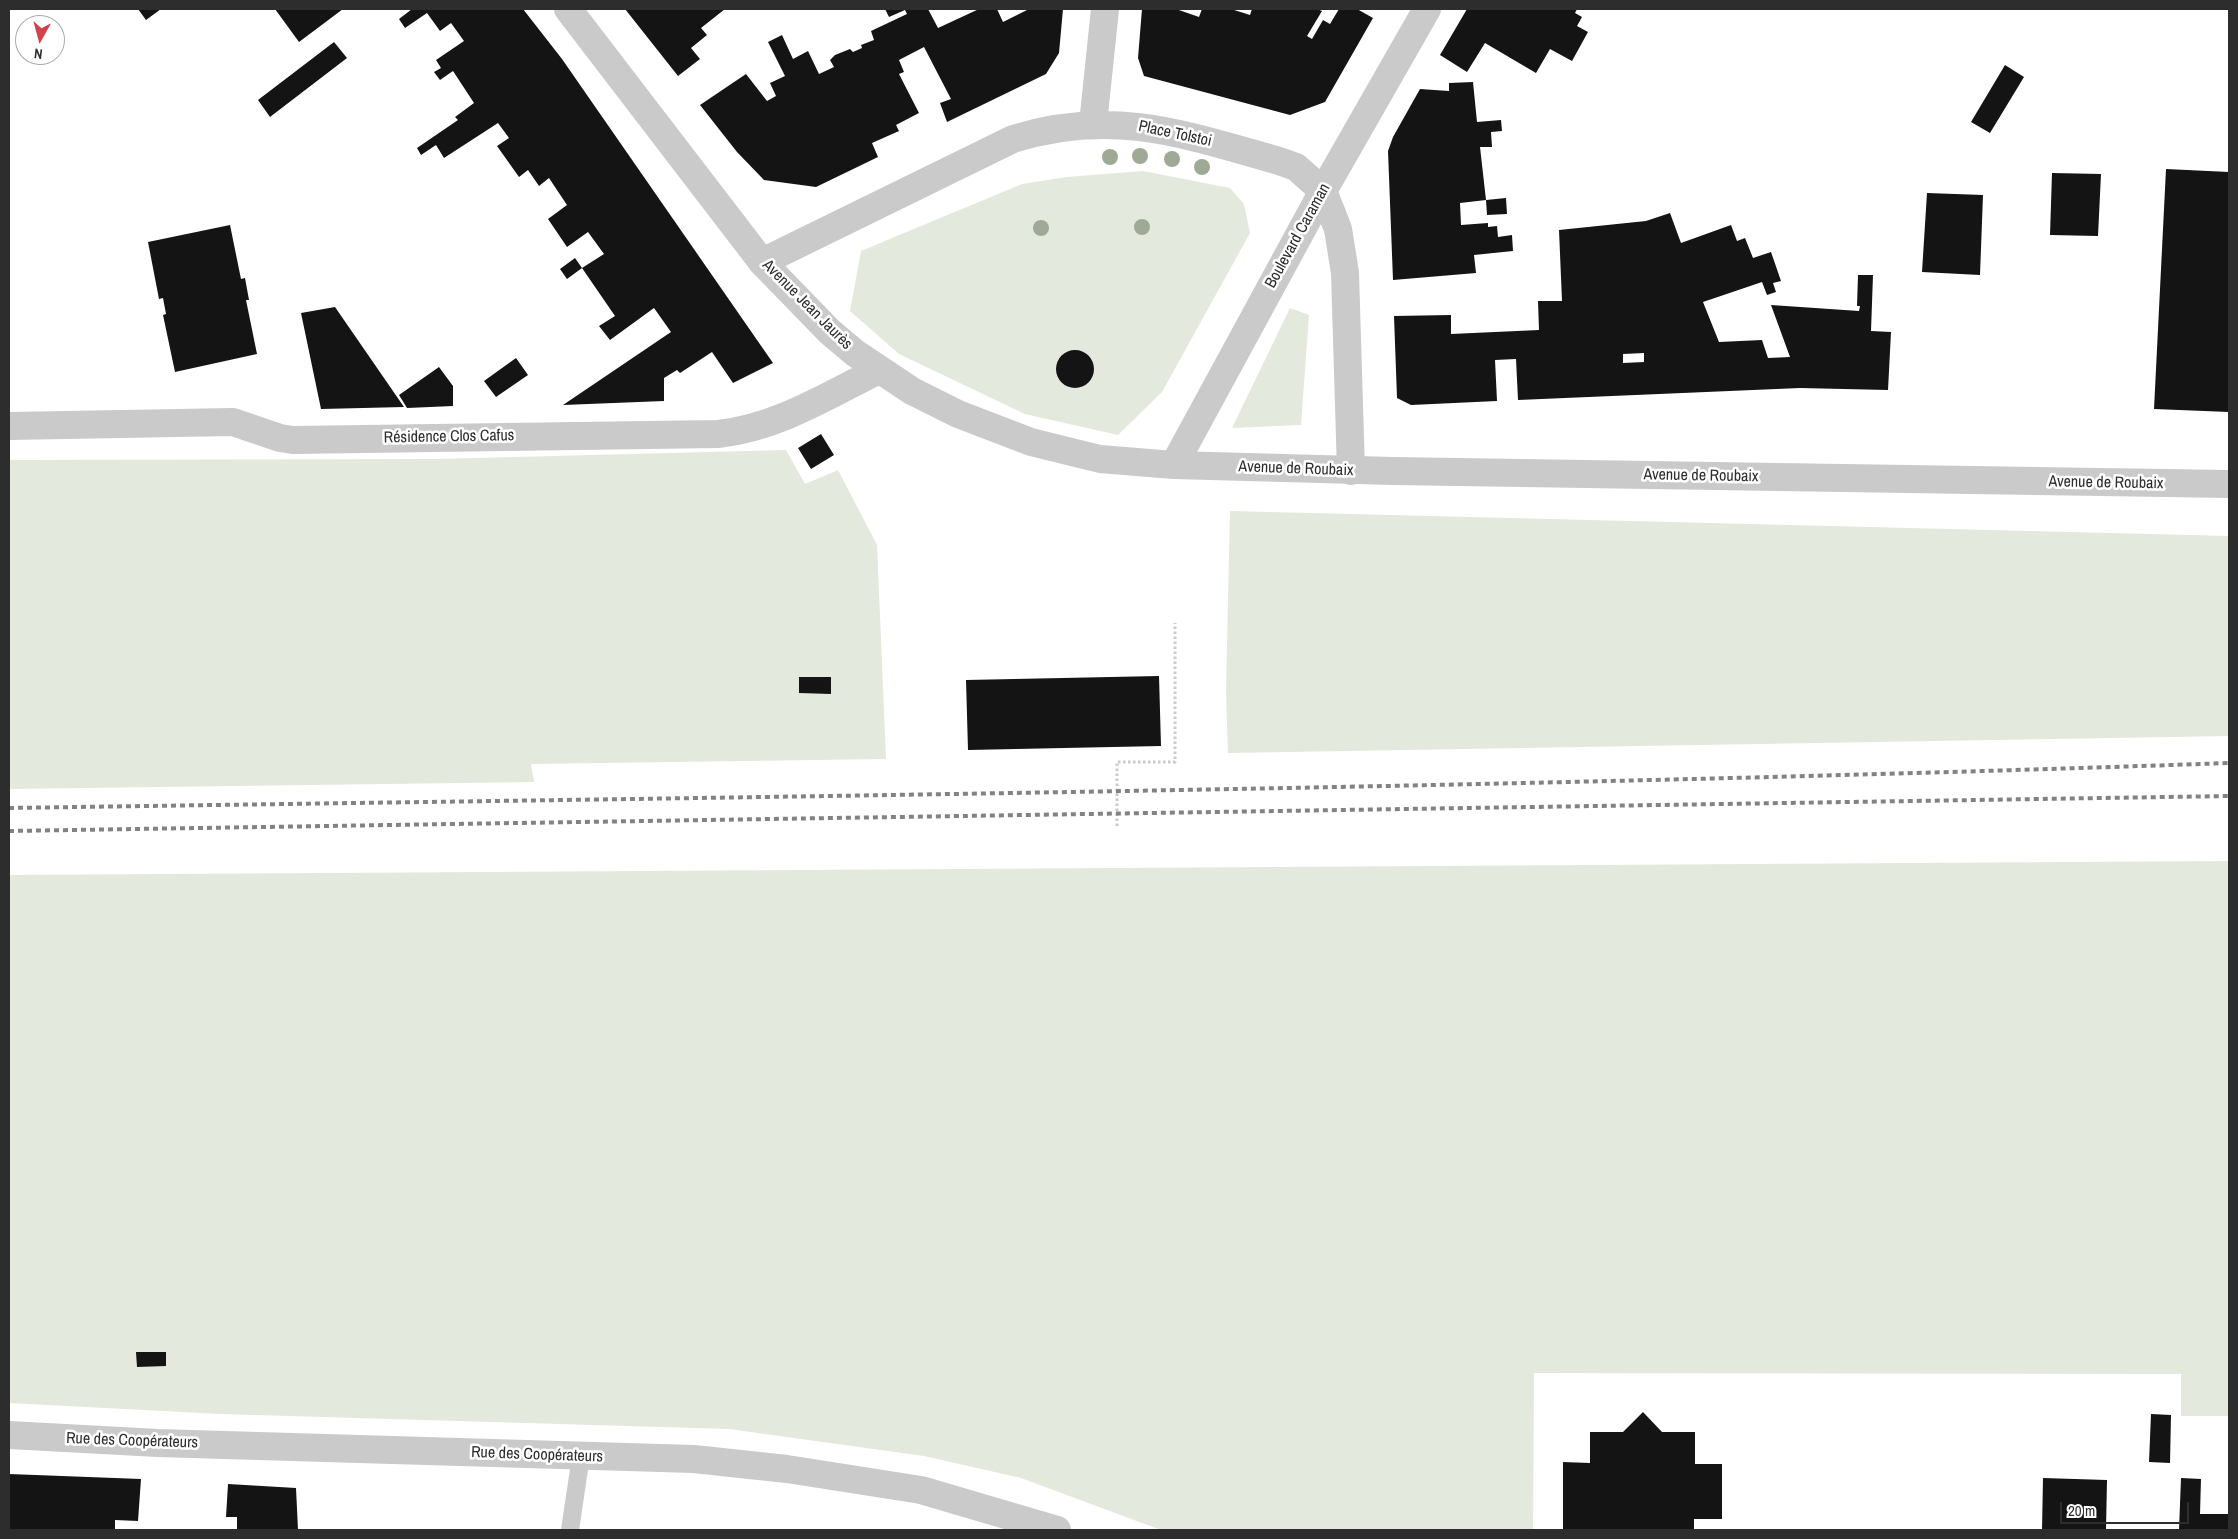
<!DOCTYPE html>
<html>
<head>
<meta charset="utf-8">
<style>
	body { margin:0 }
	#map { position:relative; width:2238px; height:1539px; overflow:hidden; background:#fff; font-family:"Archivo Narrow",sans-serif }
	canvas { display:block }
	.frame { position:absolute; inset:0; border:10px solid #2d2d2d; pointer-events:none }
	.north { position:absolute; left:15px; top:15px; width:50px; height:50px; box-sizing:border-box; background:#fff; border:1px solid #ababab; border-radius:50%; rotate:187deg; font-size:14px; font-weight:700; line-height:20px; text-align:center; color:#2d2d2d }
	.north::after { content:''; display:block; margin:auto; width:18px; height:22px; background:#d2424b; clip-path:polygon(50% 0,100% 100%,50% 72%,0 100%) }
	.scale { position:absolute; left:2060px; top:1502px; width:129px; height:22px; box-sizing:border-box; border:2px solid #2d2d2d; border-top:0; padding-left:6px; font-size:15px; line-height:18px; white-space:nowrap; color:#2d2d2d; -webkit-text-stroke:4px #fff; paint-order:stroke }
</style>
</head>
<body>
<div id="map">
<canvas width="2238" height="1539"></canvas>
<div class="frame"></div>
<div class="north">N</div>
<div class="scale">20 m</div>
</div>
<script>
const g = document.querySelector('canvas').getContext('2d');
g.lineJoin = 'round';
function fill(path, color) {
  g.fillStyle = color;
  g.fill(path, 'evenodd');
}
function stroke(path, color, width, dash) {
  g.strokeStyle = color;
  g.lineWidth = width;
  g.lineCap = dash ? 'butt' : 'round';
  g.setLineDash(dash || []);
  g.stroke(path);
}
function drawText(font, color, halo, rows, align = 'center') {
  g.font = font + ' "Archivo Narrow",sans-serif';
  g.lineWidth = 5;
  g.setLineDash([]);
  g.textBaseline = 'middle';
  g.strokeStyle = halo;
  g.fillStyle = color;
  for (const [text, x, y, turn = 0] of rows) {
    g.save();
    g.translate(x, y);
    g.rotate((+turn || 0) * Math.PI / 180);
    g.textAlign = isNaN(turn) ? turn : align;
    if (halo) g.strokeText(text, 0, 0);
    g.fillText(text, 0, 0);
    g.restore();
  }
}
fill(new Path2D(`
	M1143 171 1230 188 1244 204 1250 233 1162 392 1118 435 1025 414 899 354 850 311 861 251 1022 184 1067 177Z
	M1290 308 1309 315 1301 425 1232 428Z
	M786 450 805 484 838 470 877 545 886 759 531 764 534 782 9 789V460L437 459Z
	M1230 511 2229 536V736L1228 753 1226 692Z
	M2229 861V1416H2181V1374L1534 1373 1533 1530H1161L1021 1478 924 1456 729 1429 221 1414 9 1403V875Z`), '#e3e9dc');
fill(new Path2D(`
	M138 9H161L146 20Z
	M275 9H343L299 42Z
	M412 9H523L562 59 773 363 733 383 712 352 680 373 677 370 664 378V401L563 405 671 332 654 308 610 340 599 326 615 316 582 268 604 254 588 232 567 247 548 219 567 205 549 178 539 186 528 170 519 177 497 146 509 138 498 123 444 158 436 145 421 155 417 148 458 120 455 117 474 103 453 71 440 80 434 72 441 68 436 60 464 41 451 23 440 31 427 13 405 28 399 19Z
	M625 9H725L701 28 707 35 691 48 700 59 678 76Z
	M885 9H928L938 28 979 9H997L1003 22 1029 9H1063L1059 53 1046 74 947 122 940 103 951 99 924 47 899 60 904 72 899 74 919 113 896 125 899 131 872 143 878 157 816 187 764 180 737 152 700 105 746 74 767 101 776 96 770 83 785 76 768 42 782 35 793 59 808 51 819 74 834 67 830 60 835 55 850 49 853 52 862 48 861 45 874 40 871 31 907 14 905 10 889 17Z
	M1142 9H1176L1199 17 1202 9H1231L1250 15 1252 9H1317L1322 11 1307 36 1312 39 1323 20 1330 24 1339 9H1357L1373 18 1325 102 1290 115 1144 76 1138 58Z
	M1467 9H1577L1575 13 1582 17 1577 26 1588 32 1572 61 1550 49 1536 73 1485 43 1467 72 1440 55Z
	M334 42 347 58 270 117 258 100Z
	M2005 65 2024 77 1990 133 1971 122Z
	M1473 82 1477 122 1501 120 1502 131 1491 132 1492 147H1480L1486 200 1460 203 1461 225 1488 223V227L1497 226 1498 237 1512 235 1513 251 1474 255 1476 273 1393 280 1388 151 1393 137 1420 89 1449 91V83Z
	M2166 169 2229 172V412L2154 409Z
	M2052 173 2101 174 2098 236 2050 235Z
	M1927 193 1983 195 1980 275 1922 272Z
	M1506 198 1507 214 1487 215 1486 200Z
	M1670 213 1681 243 1731 225 1737 241 1745 238 1753 258 1771 252 1781 281 1773 283 1776 292 1767 295 1762 282 1703 302 1719 342 1762 340 1768 358 1790 357 1771 305 1859 311 1860 306H1857L1858 275H1873L1871 331 1891 332 1888 390 1800 388 1518 400 1516 359 1495 360 1497 401 1411 405 1397 398 1394 316 1451 315V334L1539 330 1538 301H1562L1559 230 1646 221ZM1644 353V362L1623 363V354Z
	M230 225 241 279 245 278 249 300H246L257 354 175 372 163 315 166 314 163 298 159 299 148 242Z
	M575 258 582 268 567 279 560 269Z
	M335 307 404 407 321 409 301 313Z
	M1056 369a19 19 0 1 1 38 0a19 19 0 1 1-38 0Z
	M516 358 528 375 496 397 484 381Z
	M439 367 453 386V406L407 408 399 395Z
	M821 434 834 455 811 469 798 448Z
	M1159 676 1161 746 968 750 966 680Z
	M799 677H831V694L799 693Z
	M136 1352H166V1366L137 1367Z
	M1643 1412 1662 1432H1695V1464H1722V1519H1694V1530H1563V1462L1590 1463V1432H1623Z
	M2151 1414 2171 1415 2170 1463 2149 1462Z
	M9 1474 141 1479 138 1521 115 1520V1530H9Z
	M2043 1478 2107 1480 2106 1530H2042Z
	M2181 1478 2201 1479 2200 1514H2228V1530H2179Z
	M228 1484 296 1488 298 1530H237V1517H226Z`), '#141414');
stroke(new Path2D(`
	M1117 826V762H1175V623`), '#cacaca', 3, [2.5, 2.5]);
stroke(new Path2D(`
	M570 1530 581 1456`), '#cacaca', 18);
stroke(new Path2D(`
	M1093 124 1105 9
	M762 262 1013 139C1112 108 1184 134 1279 161L1296 167 1323 191 1338 229 1345 273 1351 471
	M9 426 233 422 280 438 293 440 718 434C776 428 827 396 879 370
	M9 1435 158 1443 694 1459 787 1469 921 1490 1057 1530`), '#cacaca', 28);
stroke(new Path2D(`
	M568 9 762 262 830 332 855 353 912 391 958 414 1031 442 1100 459 1174 465 1393 471 2229 484
	M1174 465 1323 191 1427 9`), '#cacaca', 28);
stroke(new Path2D(`
	M9 808C749 797 1489 789 2229 763
	M9 831 2229 796`), '#828282', 4, [5, 4]);
g.fillStyle = '#9faa96';
for (const [x, y] of [
	[1140,156],
	[1110,157],
	[1172,159],
	[1202,167],
	[1142,227],
	[1041,228]
]) {
  g.beginPath();
  g.arc(x, y, 8, 0, 2 * Math.PI);
  g.fill();
}
drawText('16px', '#2d2d2d', '#fff', [
	["Place Tolstoi",1175,134,12],
	["Boulevard Caraman",1298,236,-61],
	["Avenue Jean Jaurès",807,305,45],
	["Résidence Clos Cafus",449,437,-1],
	["Avenue de Roubaix",1296,469,2],
	["Avenue de Roubaix",1701,476,1],
	["Avenue de Roubaix",2106,483,1],
	["Rue des Coopérateurs",132,1441,2],
	["Rue des Coopérateurs",537,1455,2]
]);
</script>
</body>
</html>
